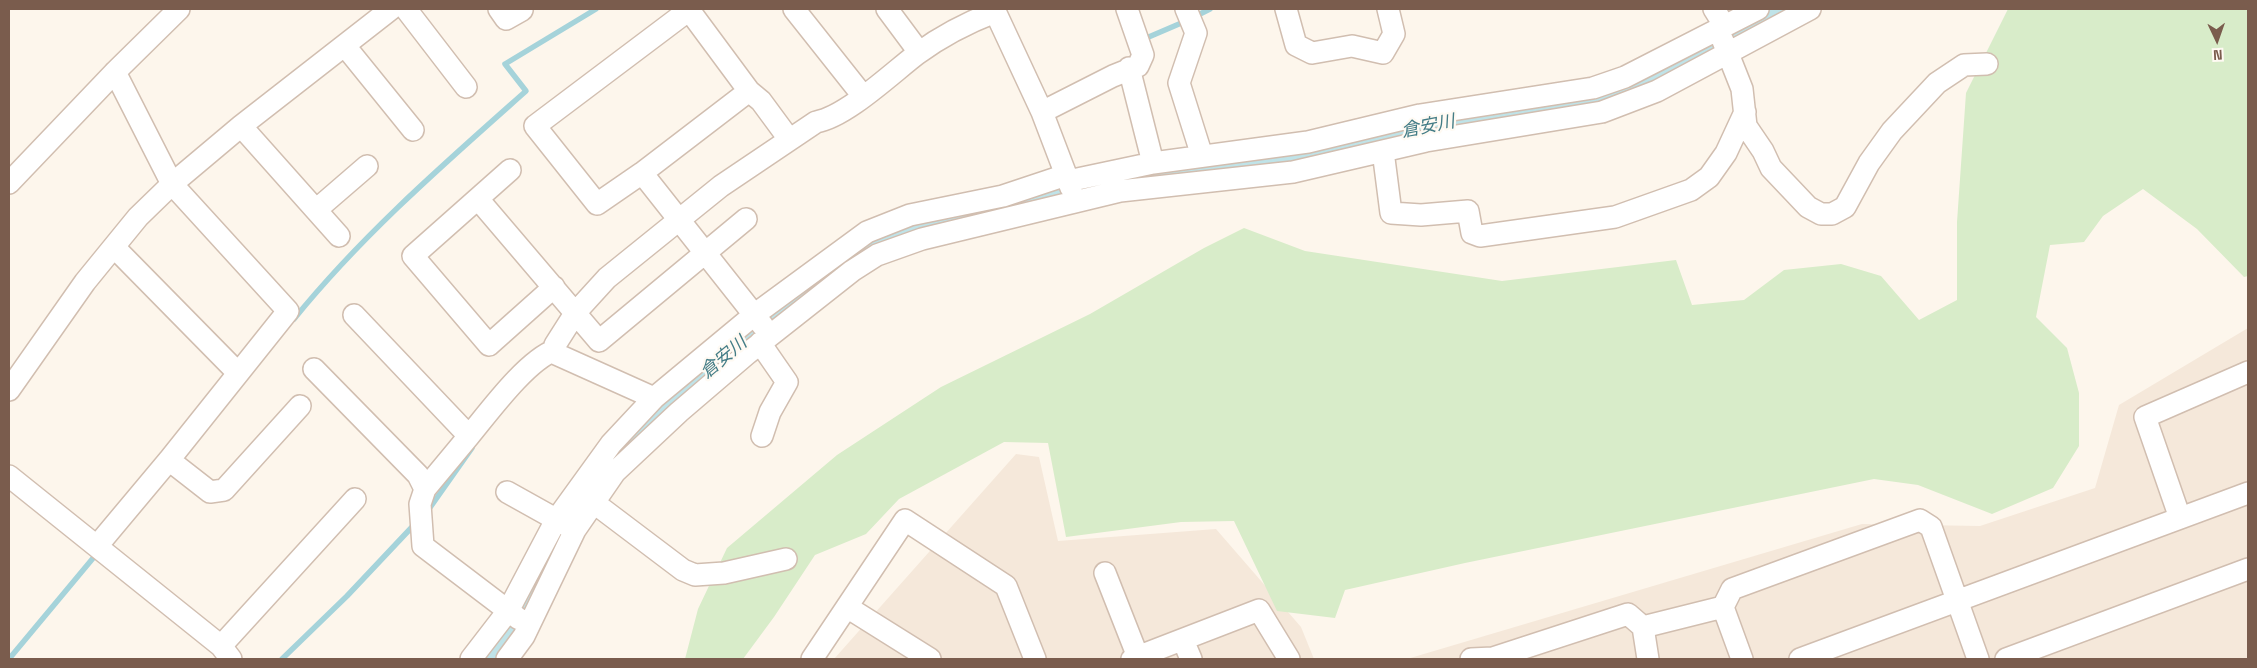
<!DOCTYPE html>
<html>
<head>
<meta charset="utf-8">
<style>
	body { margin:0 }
	#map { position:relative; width:2257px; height:668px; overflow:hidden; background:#fdf6ec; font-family:"Space Grotesk",sans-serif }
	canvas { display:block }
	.frame { position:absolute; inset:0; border:10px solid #7a5c4d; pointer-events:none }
	.north { position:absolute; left:2192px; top:15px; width:50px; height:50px; -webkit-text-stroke:4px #fffaf3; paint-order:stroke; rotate:177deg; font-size:14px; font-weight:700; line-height:20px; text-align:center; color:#7a5c4d }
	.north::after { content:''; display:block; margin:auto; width:18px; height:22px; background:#7a5c4d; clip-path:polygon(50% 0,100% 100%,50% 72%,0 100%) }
</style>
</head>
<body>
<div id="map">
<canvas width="2257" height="668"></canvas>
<div class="frame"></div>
<div class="north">N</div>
</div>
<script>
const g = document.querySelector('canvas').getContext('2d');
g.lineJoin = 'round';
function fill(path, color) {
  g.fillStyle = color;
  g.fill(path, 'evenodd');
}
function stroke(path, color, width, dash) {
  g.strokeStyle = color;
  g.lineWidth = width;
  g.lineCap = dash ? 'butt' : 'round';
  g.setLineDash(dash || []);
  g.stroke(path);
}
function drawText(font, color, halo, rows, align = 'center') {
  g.font = font + ' "Space Grotesk","Noto Sans JP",sans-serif';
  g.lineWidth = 4.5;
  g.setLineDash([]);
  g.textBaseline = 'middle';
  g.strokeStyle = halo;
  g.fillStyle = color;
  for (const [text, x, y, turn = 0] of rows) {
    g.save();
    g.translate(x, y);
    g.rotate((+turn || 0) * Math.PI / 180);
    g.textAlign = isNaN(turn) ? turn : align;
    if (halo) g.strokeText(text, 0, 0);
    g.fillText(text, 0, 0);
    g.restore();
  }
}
fill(new Path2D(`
	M2248 328V659H1407L1862 524 1980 526 2095 488 2119 405Z
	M1016 454 1039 457 1058 541 1216 529 1301 627 1314 659H834Z`), '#f5e8da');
fill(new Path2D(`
	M2008 9H2248V276L2244 277 2197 229 2143 189 2103 216 2084 242 2050 245 2036 317 2067 348 2079 393V446L2053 488 1992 514 1918 485 1874 479 1465 563 1345 590 1335 618 1277 611 1234 521 1181 522 1066 537 1048 443 1004 442 899 499 866 534 815 555 774 617 743 659H685L698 609 727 548 837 455 941 387 1090 314 1204 248 1244 228 1305 251 1502 281 1676 260 1692 305 1744 300 1784 270 1841 264 1881 276 1919 320 1957 300V222L1966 93Z`), '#d8ecc9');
stroke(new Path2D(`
	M1194 17 1210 9
	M1143 37 1144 39 1186 21
	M294 319C363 234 445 163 526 91L505 64 596 9
	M429 509 472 448
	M9 659 94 557
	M282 659 347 596 412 527`), '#a5d3da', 5.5);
stroke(new Path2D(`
	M1738 32 1787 9
	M1134 176 1302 156 1421 126 1588 102 1640 87 1712 45
	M605 472 663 410 774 315 865 247 888 235 925 223 990 211 1065 191
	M486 659 523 613 547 567`), '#bfe3e8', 32);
const minor = new Path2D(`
	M406 9 466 87
	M499 9 506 19 522 10
	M794 9 863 96
	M887 9 919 52
	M994 9 1042 112 1071 188
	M1186 9 1196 33 1179 83 1202 156
	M1286 9 1296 45 1312 53 1352 46 1383 53 1394 34 1388 9
	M1714 9 1724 25
	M1723 41 1742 89 1746 126 1763 151 1771 168 1808 207 1821 214H1832L1845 207 1869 163 1892 131 1937 83 1964 65 1987 64
	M345 46 413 130
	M1129 68 1153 163
	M749 91 642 173 597 204 535 126 689 10 749 91 761 101 789 139
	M1042 112 1113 76 1138 66 1143 55 1127 9
	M241 126 339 236
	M1383 151 1391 213 1421 215 1468 211 1472 233 1480 236 1615 217 1691 190 1709 177 1726 153 1745 112
	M510 170 413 256 489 345 554 287
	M642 173 763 326
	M1068 181 1153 163 1308 142 1420 115 1593 88 1625 77 1758 9
	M9 183 115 72 179 9
	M478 199 599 341 746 219
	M316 210 367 166
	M114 247 238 373
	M354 315 469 436 425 489
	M760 343 787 382 770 412 762 436
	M314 369 418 475 425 489 420 504 423 546 519 619
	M9 390 85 282 138 217 172 184 241 126 391 9
	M654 398 556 354 555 345 576 312 607 278 721 186 816 122C846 117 892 73 917 54 940 37 969 22 995 12
	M469 436C489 412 526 361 555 350
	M169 460 210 492 224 490 300 406
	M9 476 221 646 231 659
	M507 492 568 526
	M593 502 683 570 695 575 724 573 786 559
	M2180 518 2145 417 2248 372
	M97 546 169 460 288 311 172 184 115 72
	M1105 573 1138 657
	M847 607 930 659
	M1723 607 1742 659
	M1643 627 1723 607 1732 589 1920 520 1931 527 1978 659
	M1183 640 1191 659
	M221 646 355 499
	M471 659 508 611 556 520 611 444 654 398 754 315 867 232 910 215 1003 196 1066 175
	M507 659 524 636 575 530 615 472 679 412 748 353 852 271 877 255 922 239 1120 191 1293 172 1426 141 1602 112 1657 91 1810 9
	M812 659 905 520 1006 586 1035 659
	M1132 659 1259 610 1289 659
	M1471 659 1493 658 1628 614 1643 627 1648 659
	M1800 659 2248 493
	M2006 659 2248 569`);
stroke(minor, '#d1beb0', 24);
stroke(minor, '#fff', 21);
drawText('italic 18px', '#437c86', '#fffaf3', [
	["倉安川",1428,127,-11],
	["倉安川",724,358,-40]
]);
</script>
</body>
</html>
